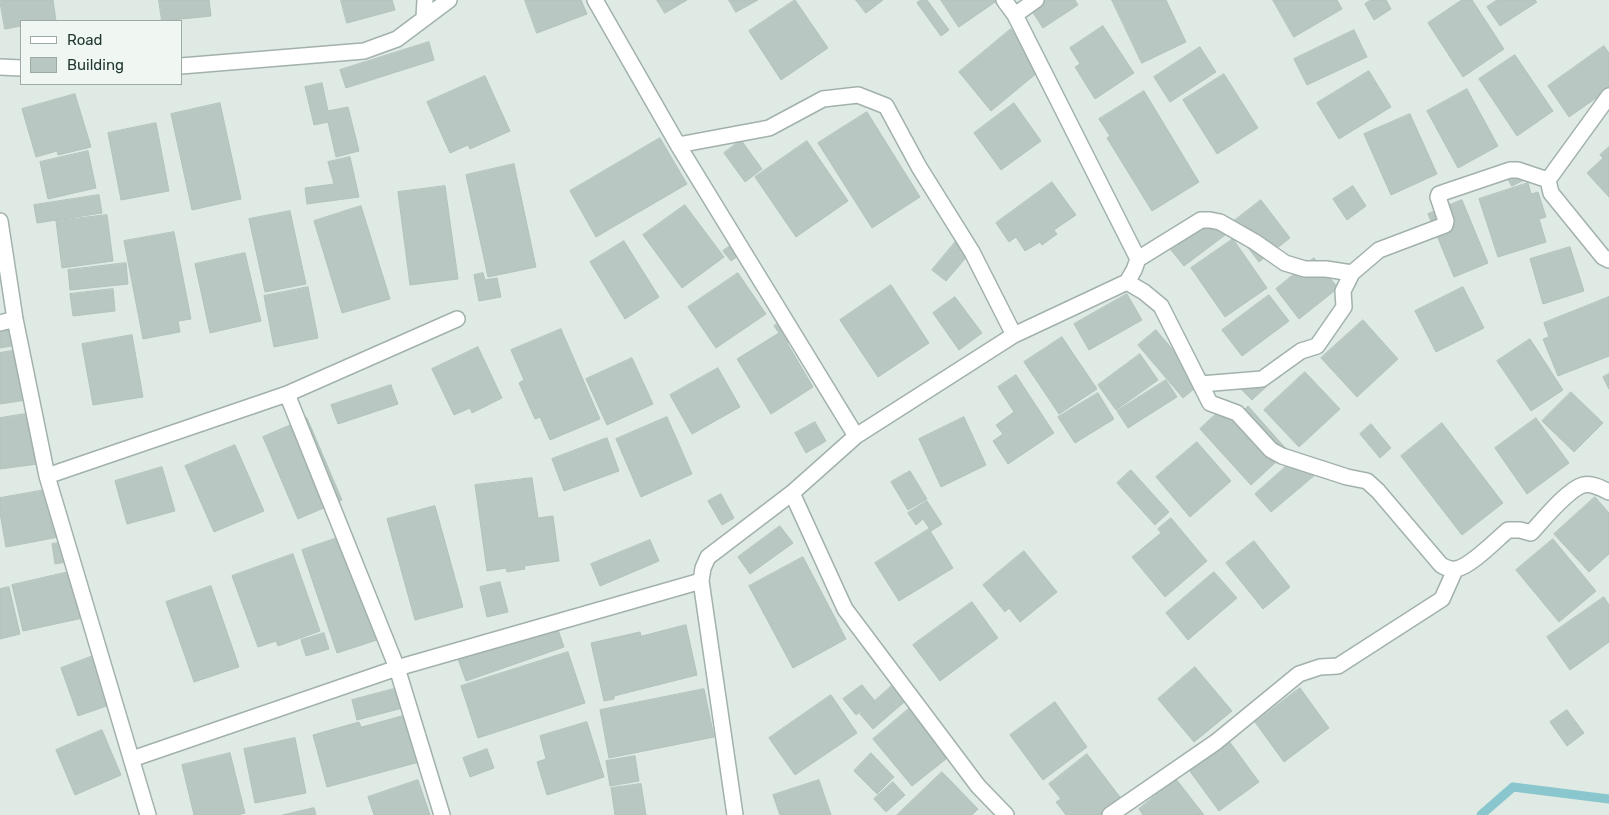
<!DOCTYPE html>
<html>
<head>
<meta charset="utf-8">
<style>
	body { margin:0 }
	#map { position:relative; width:1609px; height:815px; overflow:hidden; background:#dfeae5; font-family:Rubik,sans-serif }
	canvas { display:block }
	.legend { position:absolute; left:20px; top:20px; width:162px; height:65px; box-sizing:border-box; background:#f0f7f3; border:1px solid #9daba6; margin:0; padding:6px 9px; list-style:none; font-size:15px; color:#213932 }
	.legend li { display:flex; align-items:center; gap:10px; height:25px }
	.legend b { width:25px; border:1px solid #9daba6 }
</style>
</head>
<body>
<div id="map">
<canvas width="1609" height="815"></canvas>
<ul class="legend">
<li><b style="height:6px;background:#fff"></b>Road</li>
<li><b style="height:14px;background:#b8c7c1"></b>Building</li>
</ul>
</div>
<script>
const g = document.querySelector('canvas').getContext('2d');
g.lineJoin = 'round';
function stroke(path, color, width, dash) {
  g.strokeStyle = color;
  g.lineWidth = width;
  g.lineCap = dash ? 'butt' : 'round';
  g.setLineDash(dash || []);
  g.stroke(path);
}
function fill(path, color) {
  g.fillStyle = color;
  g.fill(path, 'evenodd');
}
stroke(new Path2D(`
	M1481 815 1513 787 1609 799`), '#89c6cd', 9);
const building = new Path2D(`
	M0 0H53L56 21H21V26L5 29Z
	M159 0H209L211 16 162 21Z
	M341 0H392L395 10 347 23Z
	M525 0H581L587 14 537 33Z
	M657 0H687L665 13Z
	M729 0H758L736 12Z
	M795 0 828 48 781 80 749 31Z
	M856 0H883L866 13Z
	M921 0H927L949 30 941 36 917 3Z
	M941 0H998L959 27Z
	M1030 0H1075L1078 5 1043 28 1026 2Z
	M1112 0H1166L1186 42 1142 63Z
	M1273 0H1337L1342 9 1294 37Z
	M1371 0H1386L1391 9 1374 20 1365 4Z
	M1462 0H1472L1504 49 1463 77 1428 23Z
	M1497 0H1535L1537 2 1500 26 1487 7Z
	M1103 26 1134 73 1095 99 1075 67 1080 64 1070 48Z
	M1011 29 1043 68 991 111 959 72Z
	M1354 30 1367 57 1307 85 1294 59Z
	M429 42 434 60 346 88 340 70Z
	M1604 46 1609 53V89L1569 117 1548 86Z
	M1200 47 1216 72 1170 102 1154 77Z
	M1515 55 1553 111 1517 136 1479 79Z
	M1369 71 1391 107 1339 139 1317 103Z
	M1224 74 1258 128 1217 154 1183 100Z
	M485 76 510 131 470 149 468 145 450 153 427 102Z
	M322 83 328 111 348 107 359 151 336 157 328 122 314 125 305 87Z
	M1467 89 1498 146 1458 168 1427 111Z
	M1144 91 1199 182 1152 211 1107 138 1110 136 1099 119Z
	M75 94 91 147 58 155 57 151 36 157 22 109Z
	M220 103 241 199 192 210 171 114Z
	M1014 103 1041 141 1001 170 974 133Z
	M867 112 920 197 872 228 818 143Z
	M1410 114 1437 174 1391 195 1364 134Z
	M156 123 169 191 121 200 108 133Z
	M660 138 687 184 596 237 570 191Z
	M741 140 762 169 745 182 724 153Z
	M807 141 848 201 796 237 755 177Z
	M1609 147V197L1587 173 1603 158 1600 155Z
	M88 151 96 188 48 199 40 162Z
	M350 157 359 197 307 204 305 188 334 184 328 162Z
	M514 164 536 267 488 277 466 175Z
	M1506 175 1530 177 1512 186Z
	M1052 182 1076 215 1054 230 1057 234 1042 245 1040 242 1025 251 1016 237 1009 242 996 223Z
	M1528 183 1531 194 1538 192 1546 217 1539 219 1546 242 1498 257 1479 199Z
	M445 186 458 279 410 285 398 192Z
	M1353 186 1366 206 1347 220 1333 199Z
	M99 195 102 213 37 223 34 205Z
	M1261 200 1290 238 1259 262 1230 224Z
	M1462 200 1488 263 1454 277 1428 214Z
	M685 205 724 257 682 288 643 235Z
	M361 206 390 299 342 313 314 221Z
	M290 211 306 284 265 292 249 219Z
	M107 215 113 261 62 268 56 221Z
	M1216 215 1229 232 1184 266 1171 250Z
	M174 232 191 319 178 321 180 332 143 339 124 241Z
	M962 234 976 246 946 281 932 270Z
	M1233 239 1267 288 1225 317 1191 268Z
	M738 240 745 251 731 261 723 251Z
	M624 241 659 297 625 319 590 262Z
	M1570 247 1584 291 1543 304 1530 259Z
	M245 253 261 321 210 333 195 264Z
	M1314 258 1338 288 1299 319 1276 289Z
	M126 263 128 284 70 290 68 270Z
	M483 273 485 280 497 278 501 297 479 301 474 275Z
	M738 273 766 314 716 348 688 307Z
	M891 285 929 343 878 377 840 320Z
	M308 287 318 338 274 347 264 296Z
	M1463 287 1484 328 1436 352 1415 311Z
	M113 289 115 311 73 316 70 294Z
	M1127 294 1142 320 1089 350 1074 324Z
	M1269 295 1289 321 1242 356 1222 330Z
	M955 297 982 333 959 350 933 313Z
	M1609 297V356L1558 376 1543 339 1549 337 1544 323Z
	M790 316 801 335 787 343 813 387 771 414 737 359 779 333 774 326Z
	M1363 320 1398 359 1357 397 1321 358Z
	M12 323 17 345 0 348V326Z
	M561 329 600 419 550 440 540 417 535 419 519 383 524 380 511 350Z
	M1156 330 1201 383 1183 398 1138 345Z
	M132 335 143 397 93 405 82 344Z
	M1062 337 1097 389 1059 414 1024 362Z
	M1530 339 1563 390 1531 411 1497 361Z
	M478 347 502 398 472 413 470 408 454 415 432 369Z
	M24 349 33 399 0 404V353Z
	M1140 354 1158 380 1116 410 1098 385Z
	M632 358 653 404 607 425 586 379Z
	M718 368 740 407 692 434 670 395Z
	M1305 372 1340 409 1299 447 1264 410Z
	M1255 374 1267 386 1252 400 1240 388Z
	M1609 374V389L1603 377Z
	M1016 375 1054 433 1008 464 993 441 1003 434 996 425 1014 412 998 387Z
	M1166 380 1177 397 1128 428 1117 411Z
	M391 385 398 404 338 424 331 405Z
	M1571 392 1603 423 1574 452 1542 421Z
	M1098 393 1114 419 1075 443 1058 417Z
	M1228 403 1239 415 1248 406 1288 451 1251 485 1200 429Z
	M38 412 45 463 0 469V418Z
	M667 417 692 474 641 497 616 439Z
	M964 417 986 465 941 487 919 439Z
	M307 418 342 500 298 519 263 437Z
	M1536 418 1569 463 1527 494 1495 448Z
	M815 422 826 441 806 453 795 433Z
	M1442 423 1503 503 1462 535 1401 456Z
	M1371 424 1391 448 1380 458 1360 434Z
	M607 438 619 471 564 491 552 459Z
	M1197 442 1231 481 1190 517 1156 477Z
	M235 445 264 511 214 532 185 466Z
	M1299 455 1315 475 1271 512 1255 494Z
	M162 467 175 511 127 524 115 481Z
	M1131 470 1169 512 1155 525 1117 483Z
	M910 471 927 499 908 510 891 482Z
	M532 478 538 518 553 516 559 561 524 566 525 569 507 572 506 568 487 571 475 485Z
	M51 489 59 537 6 547 0 513V498Z
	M721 494 734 518 722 525 708 501Z
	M1595 497 1609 513V554L1589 572 1554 534Z
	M927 501 942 524 931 531 923 519 916 525 908 513Z
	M435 506 463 607 415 620 387 519Z
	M1171 518 1207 561 1165 597 1132 557 1161 533 1158 529Z
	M780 526 793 543 750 574 738 557Z
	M929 529 953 568 899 601 875 563Z
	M352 533 386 637 337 653 302 550Z
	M1553 539 1596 591 1559 622 1516 570Z
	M74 540 78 560 55 564 52 544Z
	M650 540 659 561 600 586 591 564Z
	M1254 541 1290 587 1263 609 1226 563Z
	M1024 551 1057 592 1020 622 1009 608 1005 612 983 585Z
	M293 554 320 631 278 646 276 641 258 647 232 576Z
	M803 557 846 639 793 668 749 586Z
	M73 571 83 618 23 631 12 585Z
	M1214 572 1237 598 1188 640 1166 613Z
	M500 582 508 612 487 617 480 587Z
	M211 586 239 667 194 682 166 602Z
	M9 587 20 634 0 639V589Z
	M1604 597 1609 605V642L1570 670 1547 637Z
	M972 602 998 638 940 681 913 645Z
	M556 624 564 647 466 681 458 659Z
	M686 625 697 675 614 696V699L604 701 591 643 640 632 641 636Z
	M324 633 329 649 306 656 301 640Z
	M568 652 585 703 478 738 461 686Z
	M101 653 118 702 78 716 61 668Z
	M1195 667 1232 711 1194 742 1158 699Z
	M895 683 909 698 873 729 860 714Z
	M409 685 414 705 357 720 352 700Z
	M862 685 875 701 856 715 843 699Z
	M1300 688 1329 728 1284 762 1255 722Z
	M704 689 714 737 609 758 600 710Z
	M831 695 857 733 795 775 769 738Z
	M1055 702 1087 747 1043 780 1010 735Z
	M911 707 951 755 912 786 873 739Z
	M1567 710 1584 733 1567 746 1550 722Z
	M410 714 423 761 327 787 313 735 359 722 361 727Z
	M587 722 604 777 547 795 537 762 546 759 540 736Z
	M102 730 121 775 75 795 56 750Z
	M295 738 306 793 255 803 244 749Z
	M1229 741 1259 782 1219 811 1189 770Z
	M487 749 494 768 470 777 463 758Z
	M230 753 245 813 238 815H194L182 765Z
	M871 753 894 777 877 794 854 771Z
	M1087 754 1123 801 1106 815H1066L1056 802 1061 799 1049 784Z
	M635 756 639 781 610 786 606 761Z
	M942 772 978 809 972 815H897Z
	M1176 779 1204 815H1143L1139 809Z
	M418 780 430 815H374L368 797Z
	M819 780 831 815H780L773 795Z
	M893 782 905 795 886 812 874 799Z
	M641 784 646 815H615L611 788Z
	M314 808 316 815H283Z`);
fill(building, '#b8c7c1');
stroke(building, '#b2c3bb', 1);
const street = new Path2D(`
	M595 0 678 145 856 436
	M1004 0 1015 15 1138 259
	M1015 15 1036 0
	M424 18 425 0
	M181 66 364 51 397 39 449 0
	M0 67 21 68
	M1609 96 1548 180 1551 193 1603 257 1609 260
	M678 145 769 128 823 99 858 95 886 106 919 167 972 252 1014 335
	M0 221 15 319 47 476 148 815
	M1127 282 1144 292 1161 306 1210 403 1237 413 1271 450 1282 456 1347 477 1367 481 1378 491 1441 565C1446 568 1450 570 1456 569 1470 567 1496 540 1508 530H1520L1531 533C1543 520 1567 490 1583 485 1592 483 1601 488 1609 492
	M0 323 15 319
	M1201 384 1262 379 1301 351 1317 346 1344 307 1343 291 1352 273 1379 250 1445 225 1446 221 1438 197 1439 194 1510 170H1518L1548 180
	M287 394 397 668 442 815
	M47 476 287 394 457 319
	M792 493 845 609 978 786 1006 815
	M132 759 397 668 701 581
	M735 815 701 581 703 568 708 557 792 493 856 436 1014 335 1127 282 1134 270 1138 259 1201 220H1210L1220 222 1255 242 1285 263 1305 269H1326L1352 273
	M1110 815 1216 742 1299 674 1320 667 1338 666 1442 599 1455 570`);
stroke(street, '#a2b1ac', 18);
stroke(street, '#fff', 15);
</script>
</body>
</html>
